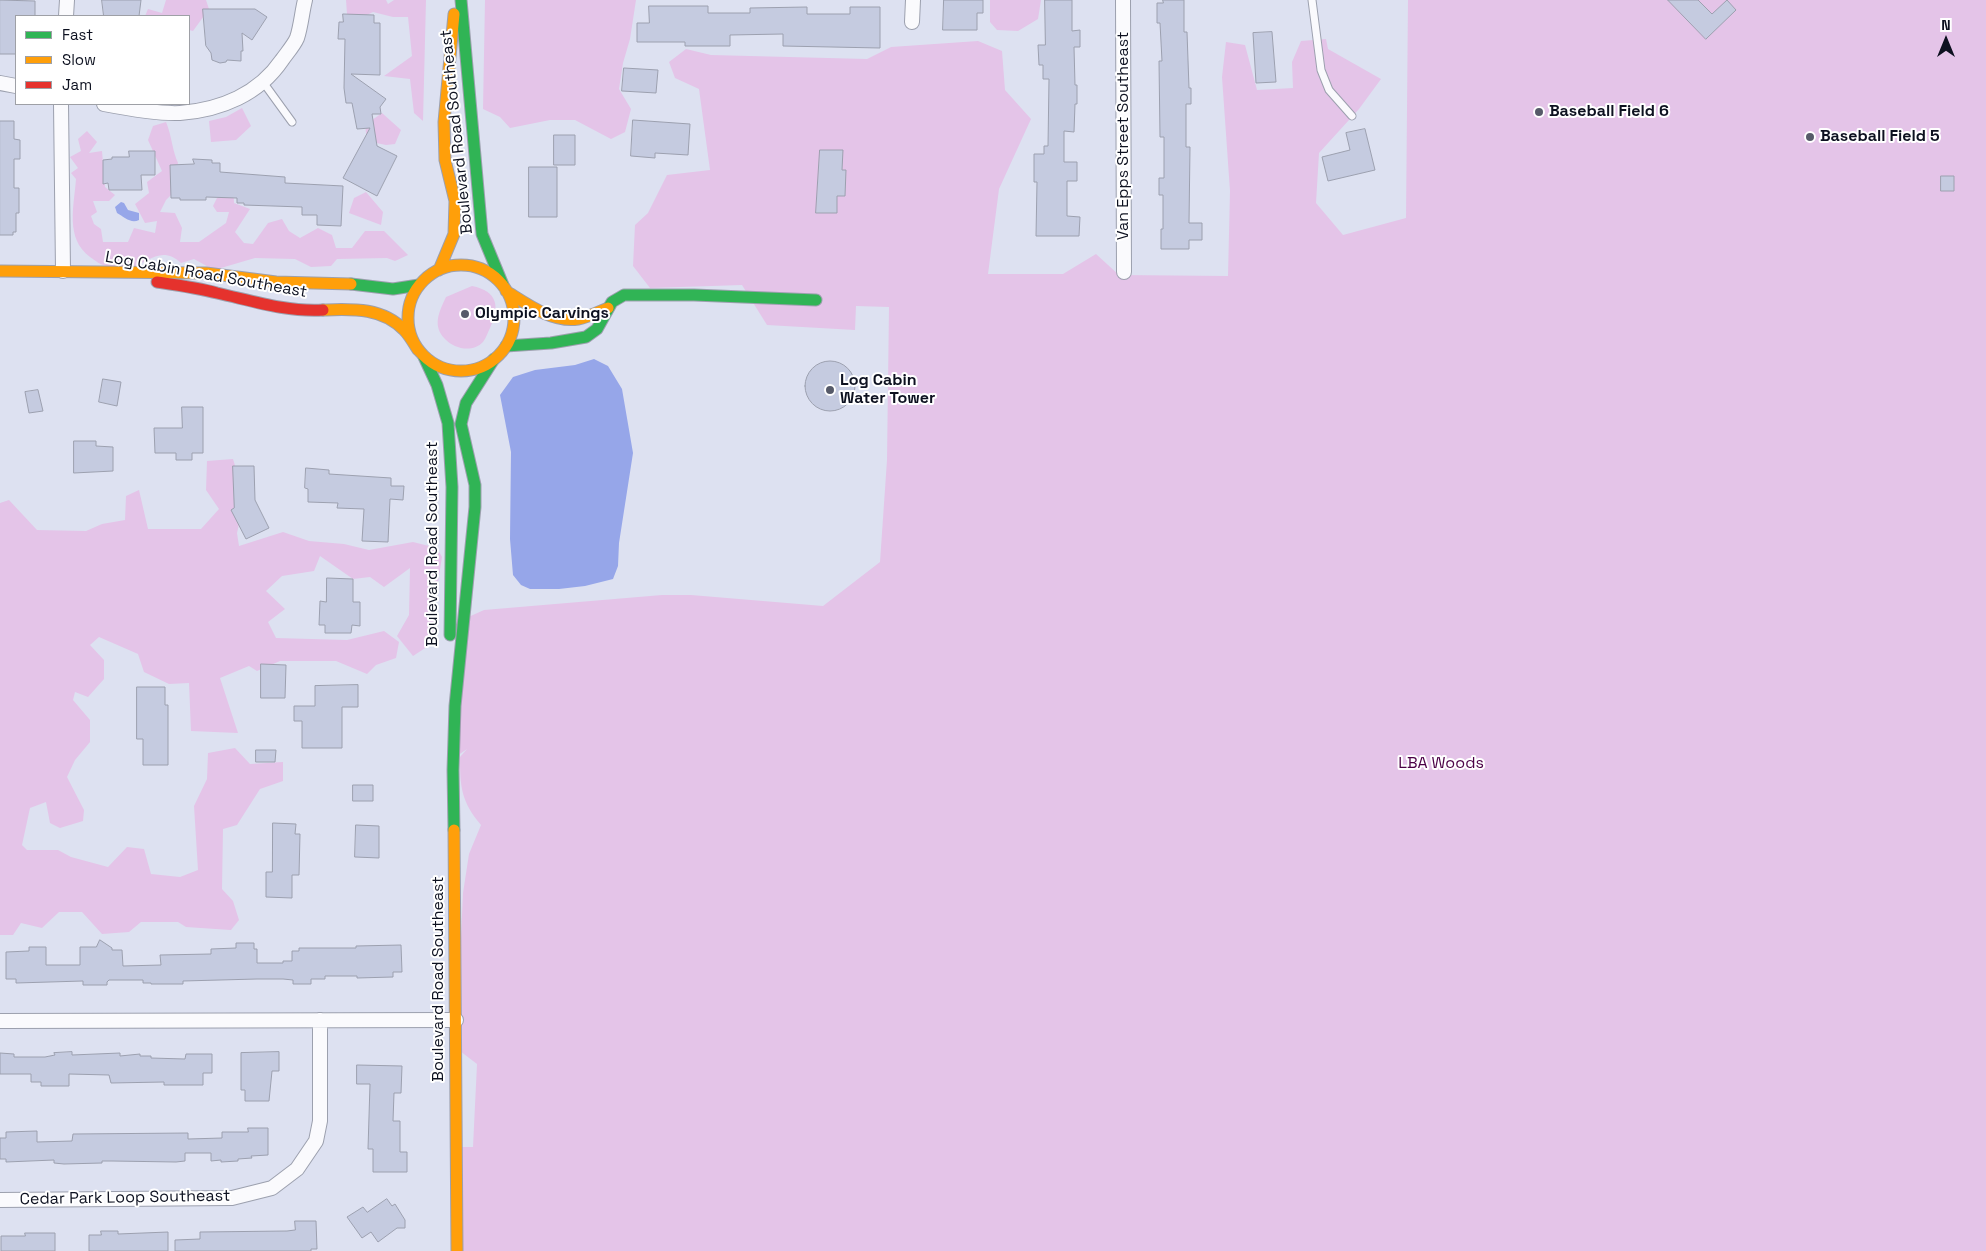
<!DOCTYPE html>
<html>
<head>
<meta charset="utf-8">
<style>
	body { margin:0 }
	#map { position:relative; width:1986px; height:1251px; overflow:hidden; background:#dde1f1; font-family:"Space Grotesk",sans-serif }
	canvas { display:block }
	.legend { position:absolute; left:15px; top:15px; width:175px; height:90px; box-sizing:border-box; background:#fff; border:1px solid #9ea0a6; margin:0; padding:6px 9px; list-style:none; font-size:15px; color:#0d1120 }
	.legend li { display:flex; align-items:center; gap:10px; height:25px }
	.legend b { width:25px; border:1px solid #9ea0a6 }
	.north { position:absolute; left:1921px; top:15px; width:50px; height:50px; -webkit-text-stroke:4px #fff; paint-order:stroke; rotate:0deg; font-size:14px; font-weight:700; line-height:20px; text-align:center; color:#0d1120 }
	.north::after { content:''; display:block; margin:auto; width:18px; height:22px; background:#0d1120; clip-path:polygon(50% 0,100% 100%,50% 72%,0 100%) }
</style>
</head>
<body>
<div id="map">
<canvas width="1986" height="1251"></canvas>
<ul class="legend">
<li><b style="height:6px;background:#30b455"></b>Fast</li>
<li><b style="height:6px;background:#ff9f0a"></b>Slow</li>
<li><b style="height:6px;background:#e5322d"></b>Jam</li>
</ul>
<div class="north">N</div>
</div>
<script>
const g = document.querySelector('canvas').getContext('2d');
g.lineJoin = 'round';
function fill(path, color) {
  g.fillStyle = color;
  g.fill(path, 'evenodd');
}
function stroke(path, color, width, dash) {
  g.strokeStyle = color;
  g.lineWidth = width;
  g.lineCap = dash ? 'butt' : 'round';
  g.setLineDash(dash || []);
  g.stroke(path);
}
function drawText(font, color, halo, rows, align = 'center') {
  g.font = font + ' "Space Grotesk",sans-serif';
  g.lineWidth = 4;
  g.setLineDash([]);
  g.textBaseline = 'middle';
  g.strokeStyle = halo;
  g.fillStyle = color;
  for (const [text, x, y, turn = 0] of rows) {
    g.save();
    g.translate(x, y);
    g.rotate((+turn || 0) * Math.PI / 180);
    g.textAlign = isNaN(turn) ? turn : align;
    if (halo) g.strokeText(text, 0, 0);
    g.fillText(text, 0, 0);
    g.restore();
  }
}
fill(new Path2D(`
	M166 0H206L209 9 193 31 189 30V16H145L148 9 162 13Z
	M346 0H386L388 4 394 0H426L423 121 414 113 410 79 384 76 412 56 408 17H393L373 12 357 20 347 14Z
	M485 0H636L630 39 623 63 619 89 631 109 625 132 611 139 575 120H550L510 128 500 117 483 109Z
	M990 0H1041L1038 19 1018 31 997 30 990 22Z
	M1408 0H1986V1251H457V1147H473L477 1064 456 1048 463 893 469 854 481 825C461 801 460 787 460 757L467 749 454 758 464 619 484 610 662 595H691L823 606 880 562 887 460 889 307 856 306 855 330 767 325 742 285 650 288 633 266 635 225 648 213 667 175 710 170 699 89 675 78 669 62 686 49 711 55 867 59 891 47 978 41 1002 51 1005 90 1031 119 999 189 988 274H1063L1096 254 1119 275 1228 276 1230 191 1222 77 1226 42 1245 45 1257 90 1293 88 1292 62 1301 41 1326 39 1328 49 1381 79 1359 109 1319 153 1316 203 1343 235 1406 218Z
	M242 108 251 126 236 140 211 142 209 121 226 117Z
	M382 113 401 130 395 144 386 145 367 141 365 125Z
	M166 122C172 136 172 150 178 163L174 175 176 190 166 200 160 212 175 213 182 228 180 242H199L226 223 229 212H217L213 206 230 172 233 183 234 203 250 209 235 232 244 243 253 244 268 223 282 219 289 231 300 238 318 228 332 235 336 248H352L365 231H384L408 255 395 261 387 258 337 259 331 266 311 267 295 259 255 258 214 270 194 259 181 263C162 245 148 262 129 269 123 271 113 267 107 266 100 265 96 261 90 257 65 238 74 207 76 179L71 173 78 168 70 157 81 151 78 139 87 131 97 142 89 153 102 151 105 187 115 195 109 201H93L97 212 91 216 94 224 101 229 103 242H128L134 228 155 233 157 221 145 223 135 204 149 193 147 182 162 171 148 140 153 126Z
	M366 192 383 212 381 225 349 213 354 198Z
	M472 286C498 291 500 307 490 328 488 332 486 338 483 342 473 353 454 349 445 339 432 326 439 312 446 297Z
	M233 459 245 498 237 533 239 546 283 532 309 541 344 544 369 550 413 542 437 548 442 557 435 600 433 643 413 656 397 636 409 615 410 568 384 587 370 577 353 579 320 556 314 571 282 576 266 591 285 609 268 622 276 638 347 640 384 631 399 642 396 658 376 665 367 674 336 661H280L257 671 249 666 220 678 238 733 191 731 189 683 169 684 144 672 138 654 99 637 90 645 104 660V679L88 697 75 692 73 700 90 720V742L75 760 67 777 84 810 83 821 60 828 50 823 46 802 30 808 22 845 27 850H58L71 857 108 867 127 847 144 849 151 874 180 877 198 870 194 806 207 779 208 753 235 748 250 764 283 762V781L260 789 237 825 223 829 222 889 233 901 239 920 231 930 186 927 178 922H141L129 932 102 934 82 912H59L42 928 21 923 13 935H0V503L9 500 37 530 86 531 102 524 125 520 126 496 139 490 148 529H201L219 509 206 490 207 461Z`), '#e4c4e8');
fill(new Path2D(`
	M121 202 124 203 128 210 139 213V220C131 224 124 217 117 213L115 207Z
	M594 359 608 366 622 389 633 453 619 543 618 566 613 579 585 586 559 589H530L521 585 513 575 510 539 511 452 500 395 513 377 535 370 575 365Z`), '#96a6e9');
const building = new Path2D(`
	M0 0 35 1V16H16V54H0Z
	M102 0H141L139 16H104Z
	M944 0H983V13H977V30H943Z
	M1045 0H1072V31L1080 30V47H1074L1075 85H1077V104H1075L1074 132 1064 131V162H1077V181H1067V216L1080 217 1079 236H1036L1037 182H1034V154H1044V146H1048L1049 79H1043V65H1039L1038 45H1045Z
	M1163 0H1184V32H1187L1189 88H1191V104H1186V147H1190L1189 223H1202V240H1189V249H1161V229H1163V195H1159V178H1164V137H1160L1159 61H1162L1160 23H1157V3H1163Z
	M1668 0H1698L1712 14 1727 0 1736 10 1706 39Z
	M649 6H708V13H750V8L807 7V14H850V7H880V48L783 46V34L730 35V46H685V42H637V23H649Z
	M203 9H255L267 17 252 40 242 33 243 51H241V61L227 60 226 62 220 63 212 60 211 53 206 46Z
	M343 14 374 15V23H380V75L351 74 386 99 380 107 381 114H372L377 146 397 156 377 196 343 178 370 128 357 129 352 103H346L344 88 345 39H338L339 22H343Z
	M1272 32 1276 82 1256 83 1253 33Z
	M624 68 658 70 656 93 622 91Z
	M633 120 690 124 688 155 655 153V158L631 156Z
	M0 121H14V139L20 140V159H14V188H19V213H16V232H13V235H0Z
	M1365 129 1375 170 1328 181 1322 157 1350 150 1346 133Z
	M554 135H575V165H554Z
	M820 150H843L842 170H846L845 196H837V213H816Z
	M129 151H155V175H141L142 190H109L108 183 103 184V160L112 159V157H129Z
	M193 159 212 160V163H220V172L285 177V183L343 186 341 226 317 225V215H302V207L244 205V203H237V198L206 197V200H180V198H171L170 165 194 164Z
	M529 167H557V217H529Z
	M1941 176H1954V191H1941Z
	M805 386a25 25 0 1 1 50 0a25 25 0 1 1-50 0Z
	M103 379 121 382 117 406 99 402Z
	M38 390 43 411 29 413 25 392Z
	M182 407H203V453H192V460H176V453H155L154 428H182Z
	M74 441H96V446L113 447V471L74 473Z
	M233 466H254L255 500 269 528 246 539 231 510 234 508Z
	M306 468 329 470V474L391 478V486H404L403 500 390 499 388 542 362 541 364 509 337 508 338 503 308 502V489L305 488Z
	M327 578 353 579V602H360V626L352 625 351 633H325V625H319L320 601 326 602Z
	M261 664 286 665 285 698H261Z
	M358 685V707H342V748H302V721H294V706H315V686Z
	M137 687H165V705H168V765H143V739H137Z
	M256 750H276L275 762H256Z
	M353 785H373V801H353Z
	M273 823 296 824 295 834H300L299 875H292V898L266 897V872H272Z
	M356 825 379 826V858L355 857Z
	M100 940 112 948V950H122L123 966 161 965 160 955 211 954V949L236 948V943H254V949H257V963H283V961H292V951H299V948H356V946L401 945 402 972H393V977L357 978V976H325V979H311V984H293V980L283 979H257L183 981V984H151V983H143V980H109L107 982V985H83V981L16 983V979H6V952L29 951V947H46V965H80V947H96Z
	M72 1052V1055L120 1053V1056L140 1054V1056H151V1058L185 1059 186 1054H212V1073H203V1085H164V1082L111 1083 109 1075 69 1074V1086H41V1082H31V1074H0V1053L14 1054V1057H45L55 1055 54 1053Z
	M279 1052V1071H272L269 1101H245V1090H241V1053Z
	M357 1065 402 1066 401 1093H394L393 1121H400V1152H407V1172H373V1149H368L370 1084H357Z
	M248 1128H268V1155L251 1156 252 1158 238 1159V1161L221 1162V1160L211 1161V1153H185V1161L176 1162 112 1161H102V1163L64 1164 54 1163V1160L6 1162V1159H0V1138H6V1132L37 1131V1142L72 1141 73 1134 188 1133V1139L222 1138V1132H248Z
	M387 1199 392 1206 395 1204 405 1220V1228H397L378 1242 371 1232 362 1238 347 1217 363 1207 367 1212Z
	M295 1221H316L317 1249H311V1251H175V1240L200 1239V1232L287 1231 295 1230Z
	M101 1231H118V1234L168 1232V1251H89V1235H101Z
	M25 1233H55V1251H1V1236H25Z`);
fill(building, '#c5cbe0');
stroke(building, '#9ca0af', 1);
const lane = new Path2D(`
	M1312 0 1321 70 1329 90 1352 116
	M263 82 292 122`);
const street = new Path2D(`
	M1123 0 1124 272
	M66 16 67 0
	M912 22 913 0
	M0 83 16 86
	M61 104 63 271
	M104 104C125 108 161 114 180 113 221 110 259 94 282 60 287 53 294 45 297 38 301 26 302 12 305 0
	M0 1021 456 1020
	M0 1200 232 1198 272 1188 297 1169 316 1141 320 1121V1020`);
const fast = new Path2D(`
	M461 0 482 234 503 285
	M351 284 393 289 419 285
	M506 346 551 343 586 337 597 329 612 302 624 295H694L816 300
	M424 357 437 385 448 423 452 487 450 635
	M454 830 453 770 455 706 475 507V485L461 424 466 403 494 359`);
const slow = new Path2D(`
	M408 318a53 53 0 1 1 106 0a53 53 0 1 1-106 0Z
	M439 270 454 234 455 201 445 160 444 122 454 14
	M0 271 206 273 276 282 351 284
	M506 291C527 304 552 323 578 319 589 317 598 312 608 308
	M323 310C352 309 382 307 404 330 410 336 414 344 418 350
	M454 830 457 1251`);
const jam = new Path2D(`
	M157 282C177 285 198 288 217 293 253 301 286 312 323 310`);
stroke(lane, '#9ca0ae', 9);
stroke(street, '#9ca0ae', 16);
stroke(fast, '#9ca0ae', 13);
stroke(slow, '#9ca0ae', 13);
stroke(jam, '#9ca0ae', 13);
stroke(lane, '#fafafd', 7);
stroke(street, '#fafafd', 14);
stroke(fast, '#30b455', 11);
stroke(slow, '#ff9f0a', 11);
stroke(jam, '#e5322d', 11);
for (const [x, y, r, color] of [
	[1539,112,5,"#565a69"],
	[1810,137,5,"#565a69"],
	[465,314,5,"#565a69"],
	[830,390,5,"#565a69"]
]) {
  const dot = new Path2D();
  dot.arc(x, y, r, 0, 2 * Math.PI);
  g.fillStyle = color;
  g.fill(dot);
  stroke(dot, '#fff', 2);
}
drawText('bold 16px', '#0d1120', '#fff', [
	["Baseball Field 6",1549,112],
	["Baseball Field 5",1820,137],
	["Olympic Carvings",475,314],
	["Log Cabin",840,381],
	["Water Tower",840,399]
], 'left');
drawText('16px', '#0d1120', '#fff', [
	["Boulevard Road Southeast",457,132,-96],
	["Van Epps Street Southeast",1124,136,-90],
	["Log Cabin Road Southeast",206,275,10],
	["Boulevard Road Southeast",433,544,-90],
	["Boulevard Road Southeast",439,979,-90],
	["Cedar Park Loop Southeast",125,1198,-1]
]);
drawText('16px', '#4b0046', '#fff', [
	["LBA Woods",1441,764]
]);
</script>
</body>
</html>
